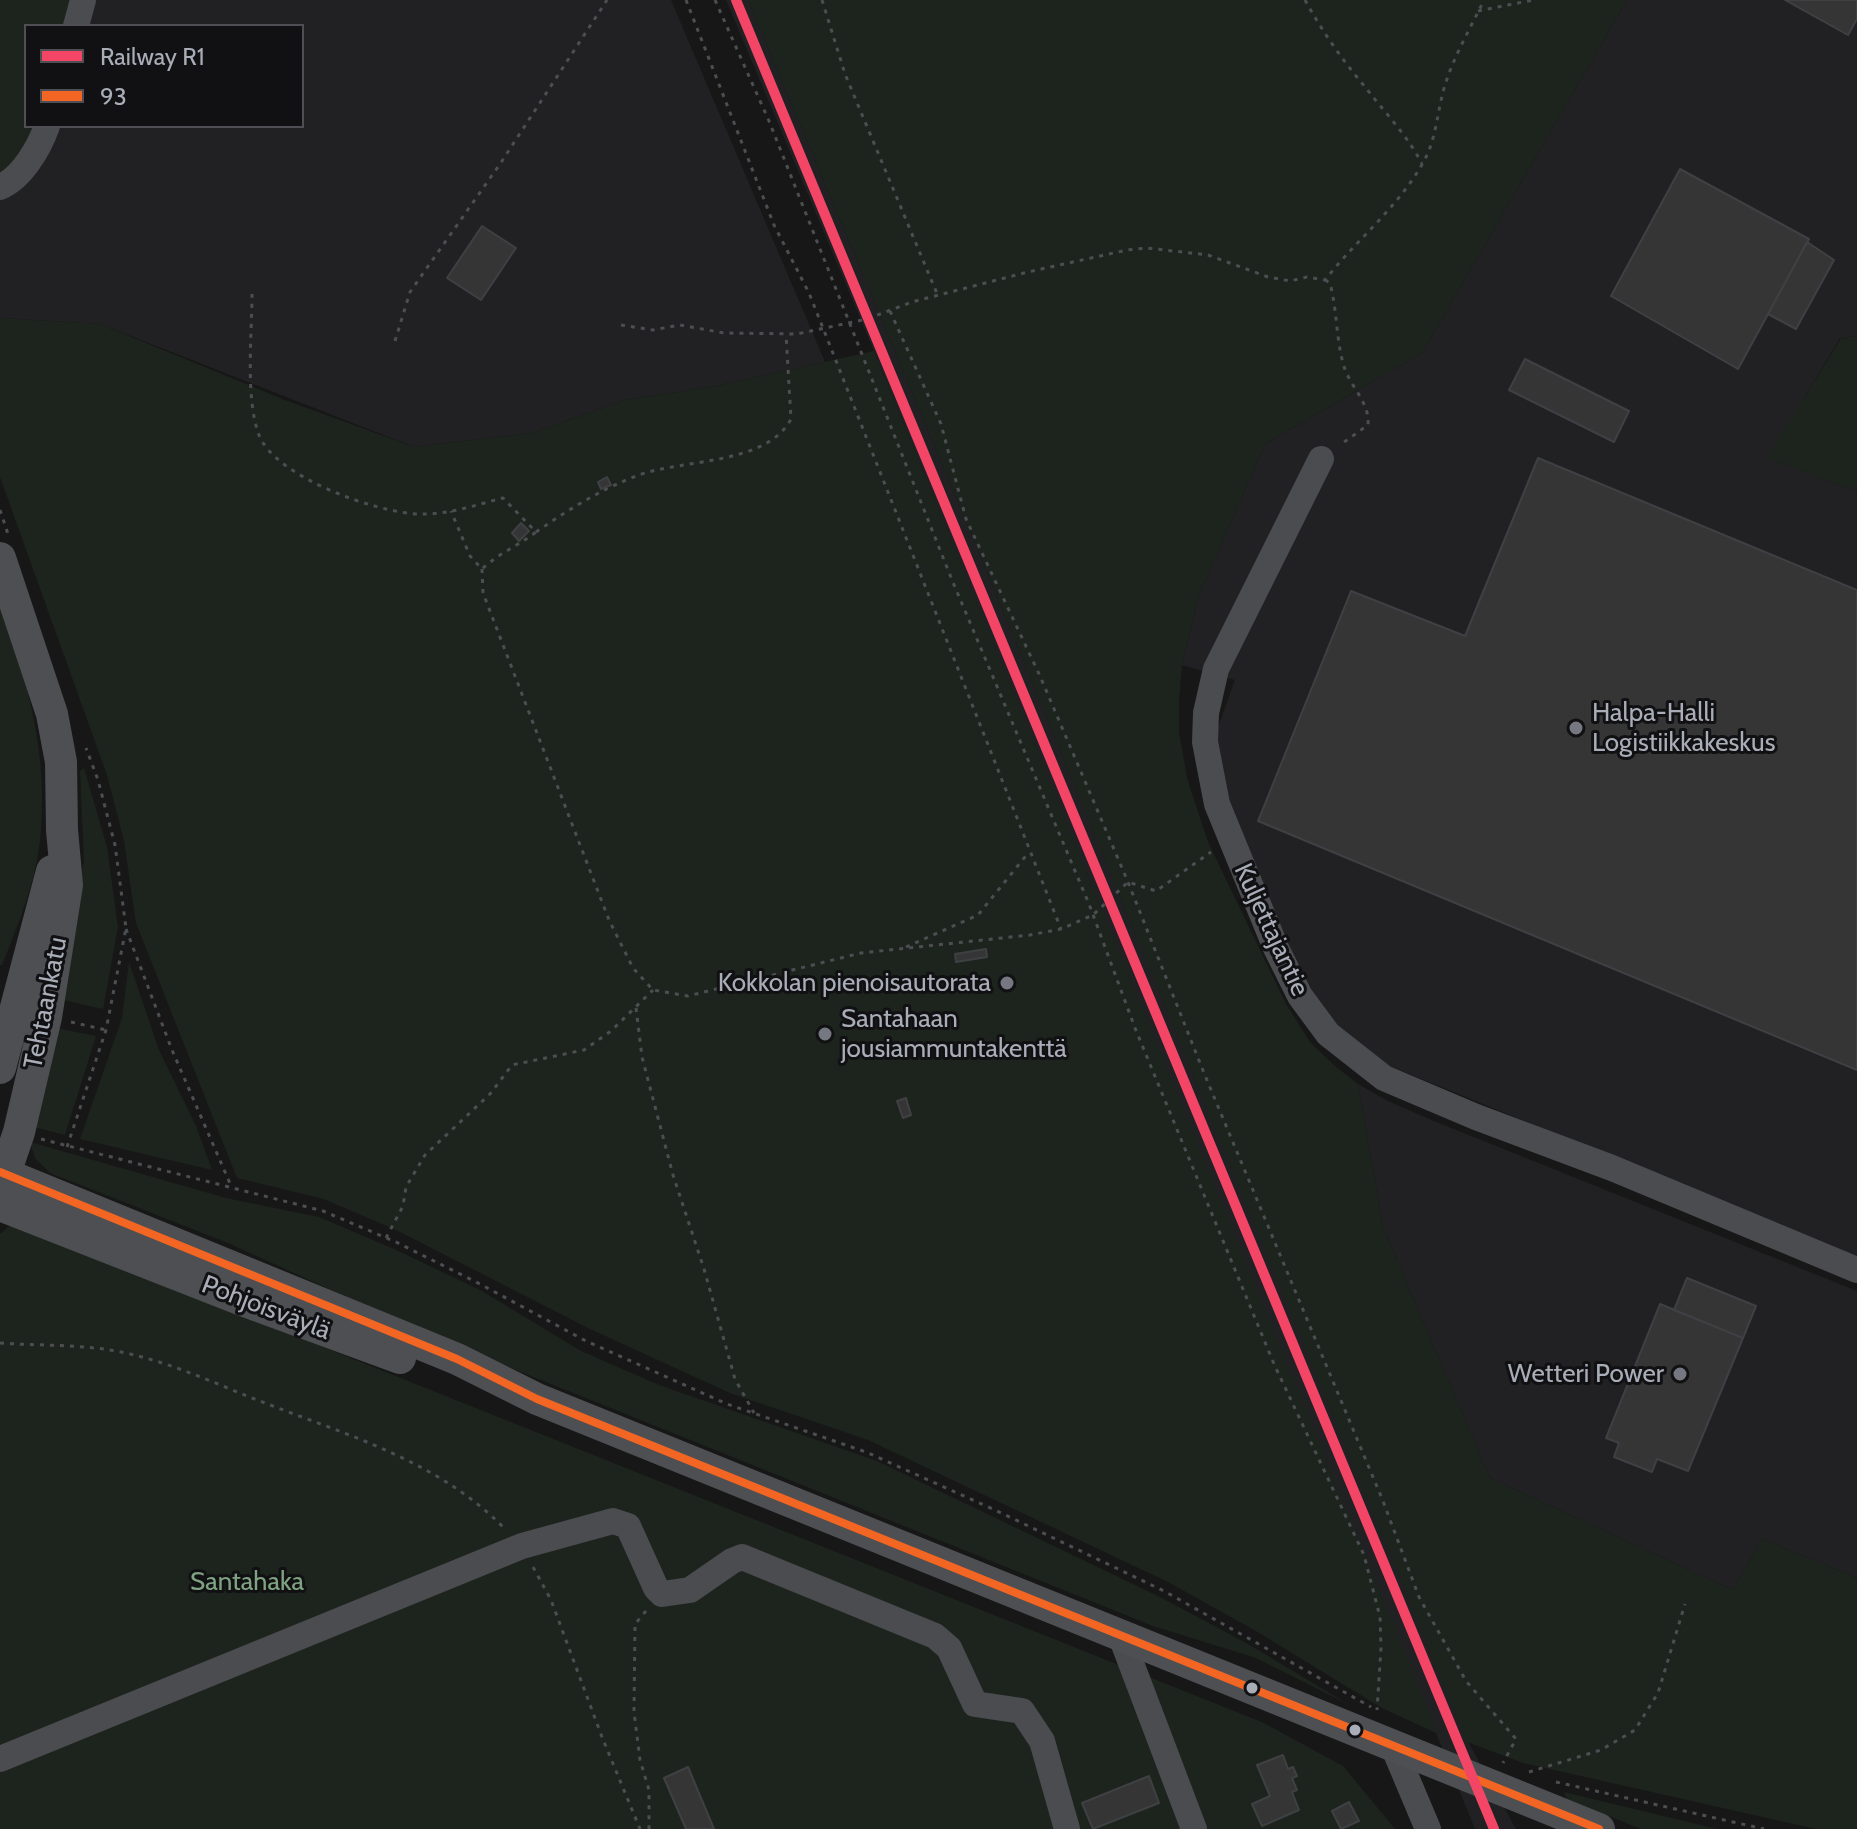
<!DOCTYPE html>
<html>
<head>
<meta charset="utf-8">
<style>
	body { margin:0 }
	#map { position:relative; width:1857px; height:1829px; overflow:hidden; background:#171717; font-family:Cabin,sans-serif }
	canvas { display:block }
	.legend { position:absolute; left:24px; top:24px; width:280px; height:104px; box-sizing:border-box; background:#111113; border:2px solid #4d4f55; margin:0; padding:10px 14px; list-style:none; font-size:24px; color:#a8adb8 }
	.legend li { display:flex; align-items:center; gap:16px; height:40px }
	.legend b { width:40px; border:2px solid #4d4f55 }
</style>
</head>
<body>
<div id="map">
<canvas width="1857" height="1829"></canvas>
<ul class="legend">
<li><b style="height:10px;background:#f34667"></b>Railway R1</li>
<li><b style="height:10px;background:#f26522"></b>93</li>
</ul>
</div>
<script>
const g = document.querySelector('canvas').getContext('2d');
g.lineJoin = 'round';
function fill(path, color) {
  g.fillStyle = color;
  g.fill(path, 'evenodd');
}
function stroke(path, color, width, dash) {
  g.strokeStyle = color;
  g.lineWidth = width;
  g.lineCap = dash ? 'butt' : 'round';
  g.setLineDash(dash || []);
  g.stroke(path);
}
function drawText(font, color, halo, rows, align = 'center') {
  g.font = font + ' Cabin,sans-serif';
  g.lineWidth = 6;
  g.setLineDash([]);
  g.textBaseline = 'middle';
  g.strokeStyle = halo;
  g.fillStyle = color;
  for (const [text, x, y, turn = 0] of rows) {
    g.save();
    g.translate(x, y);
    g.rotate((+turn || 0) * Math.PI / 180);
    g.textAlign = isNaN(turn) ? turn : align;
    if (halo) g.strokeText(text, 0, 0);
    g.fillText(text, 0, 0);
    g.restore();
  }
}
fill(new Path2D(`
	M93 0H671L825 362 716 386 625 400 532 433 414 447 100 324 0 318V191L58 126H302V26H86Z
	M726 0H748L980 555 1466 1738 1516 1829H1475L874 351Z
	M1627 0H1857V336L1840 338 1768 458 1857 491V1257L1390 1066 1360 1048 1336 1028 1318 1003 1264 895 1217 766V730L1235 680 1182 665 1198 598 1265 444 1422 353Z
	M1358 1084 1386 1100 1429 1119 1857 1291V1578L1762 1539 1733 1590 1490 1478 1383 1227Z`), '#212123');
fill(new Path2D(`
	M0 0H75L67 26H26V126H38L23 154 0 177Z
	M748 0H1627L1422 353 1265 444 1198 598 1182 665 1179 701V732L1187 778 1208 842 1286 1004 1310 1042 1335 1066 1358 1084 1383 1227 1490 1478 1733 1590 1762 1539 1857 1578V1829H1816L1523 1763 1467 1742 980 555Z
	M0 318 100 324 285 400 414 447 532 433 625 400 716 386 874 351 1438 1734 1380 1707 1256 1631 1168 1582 868 1440 730 1393 590 1329 398 1231 324 1199 237 1178 136 923 124 841 107 775 0 477Z
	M1857 336V491L1767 458 1841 338Z
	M0 606C29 682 49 760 40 841 35 884 18 925 2 965H0Z
	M84 768 107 847 118 927 103 1009 63 1000 84 860 80 771Z
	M129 962 159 1050 196 1126 212 1170 80 1139 122 1018Z
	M56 1028 96 1036 65 1135 30 1126Z
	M30 1142 226 1198 319 1217 394 1249 482 1291 581 1351 659 1385 877 1461 1160 1597 1248 1644 1348 1704 1256 1658 1153 1626 439 1339 228 1243 50 1173 35 1158Z
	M13 1223 1264 1723 1343 1766 1395 1829H0V1234Z
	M1564 1792 1717 1829H1641L1567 1799Z`), '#1d241e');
const building = new Path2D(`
	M1785 0H1857V19L1848 35Z
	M1680 169 1809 239 1738 369 1611 296Z
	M482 226 516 248 481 300 447 278Z
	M1807 242 1834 260 1796 329 1768 314Z
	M1525 359 1629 411 1614 442 1509 390Z
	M1538 458 1857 590V1070L1258 821 1351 591 1465 636Z
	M607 477 611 485 601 489 598 482Z
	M521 523 529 531 519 541 512 533Z
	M986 949 987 957 956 962 955 954Z
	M906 1098 911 1115 903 1118 897 1101Z
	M1687 1278 1756 1306 1743 1338 1674 1310Z
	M1660 1304 1743 1338 1688 1471 1657 1459 1652 1472 1614 1457 1619 1443 1606 1438Z
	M1283 1755 1288 1769 1293 1767 1297 1776 1292 1778 1297 1790 1292 1792 1299 1810 1262 1826 1252 1804 1270 1796 1257 1765Z
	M688 1767 714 1829H686L664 1778Z
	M1149 1776 1159 1803 1093 1829 1082 1803Z
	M1349 1802 1359 1821 1341 1829 1332 1811Z`);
fill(building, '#353536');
stroke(building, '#3f4043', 2);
stroke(new Path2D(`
	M686 0 774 225 809 293 823 328 1061 929
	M715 0 769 121 952 580 1089 904 1135 1028 1274 1364 1364 1555 1380 1617 1381 1648 1377 1710
	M822 0 845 74 938 296
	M1305 0C1322 31 1343 61 1366 88 1385 113 1408 136 1422 164
	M1478 11 1533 0
	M1325 280 1330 283C1337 310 1336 337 1343 363 1349 387 1370 401 1368 425L1340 445
	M252 294C252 334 245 398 259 435 275 477 377 513 419 514 448 515 475 505 503 498L536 532C518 546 499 553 482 569L470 556 451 511
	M890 311 941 424 966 519 1040 676 1128 882 1204 1073 1383 1501 1419 1597 1466 1681 1516 1739 1503 1763
	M621 325 653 330 680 325 724 333 797 334 867 319 912 302 1028 272 1127 250 1147 248 1208 255 1268 277 1290 281 1307 277 1325 280C1357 239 1398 208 1424 161 1437 137 1437 111 1445 85 1454 56 1471 27 1484 0
	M395 341 410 292 500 164 607 0
	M0 510 8 534
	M536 532C568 510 601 489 639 475 683 459 767 465 791 419L786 334
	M482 569 483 593 609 920 633 968 653 990 688 996 861 953 1030 935 1061 929 1093 915 1128 882 1156 891 1211 852
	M126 929 172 1050 232 1188
	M906 947 978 915 1029 852
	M636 1008 642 1057 673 1175 704 1269 735 1379 754 1413
	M71 1022 106 1030
	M41 1139 323 1211 396 1242 480 1284 586 1341 727 1404 866 1452 995 1510 1164 1591 1371 1707
	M67 1147 106 1030 126 928 115 845 98 780 86 748
	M386 1238 403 1206 406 1187 425 1155 490 1094 512 1065 584 1050 611 1031 653 990
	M0 1343C40 1346 82 1344 121 1352 171 1362 218 1385 265 1403 350 1436 440 1462 505 1529
	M533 1567 551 1600 602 1737 640 1829
	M646 1611 635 1624 634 1712 640 1760 649 1790V1829
	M1529 1772 1601 1750 1635 1730 1658 1693 1685 1604
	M1556 1782 1764 1829`), '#4d4e52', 3, [4, 6]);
stroke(new Path2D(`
	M76 26 83 0
	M0 187C22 178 39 148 47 126
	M1321 459 1216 669 1206 713 1205 742 1217 804 1276 948 1300 996 1328 1034 1384 1078 1476 1117 1612 1168 1857 1270
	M1120 1634 1194 1829
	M1393 1746 1428 1829
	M0 1759 522 1546 613 1521 628 1526 656 1588 662 1594 690 1590 732 1561 742 1557 935 1636 949 1648 975 1704 1022 1711 1042 1741 1067 1829`), '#4b4c50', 26);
stroke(new Path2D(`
	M0 558 52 714 61 762 62 830 67 885 46 1017 19 1132 0 1188
	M0 1068 52 871
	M0 1172 457 1359 537 1399 1599 1829
	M0 1205 245 1301 400 1358`), '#4d4f52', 32);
stroke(new Path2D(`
	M0 1172 457 1359 537 1399 1599 1829`), '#f26522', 8);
stroke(new Path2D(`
	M736 0 1494 1829`), '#f34667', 10);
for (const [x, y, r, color] of [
	[1576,728,8,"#757880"],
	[1007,983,8,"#757880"],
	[825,1034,8,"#757880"],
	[1680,1374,8,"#757880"],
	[1252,1688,7,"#a8adb8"],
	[1355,1730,7,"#a8adb8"]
]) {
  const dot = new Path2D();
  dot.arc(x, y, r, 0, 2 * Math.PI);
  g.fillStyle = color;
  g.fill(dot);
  stroke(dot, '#111113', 3);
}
drawText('26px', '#a8adb8', '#111113', [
	["Halpa-Halli",1592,713],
	["Logistiikkakeskus",1592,743],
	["Kokkolan pienoisautorata",991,983,"right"],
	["Santahaan",841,1019],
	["jousiammuntakenttä",841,1049],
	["Wetteri Power",1664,1374,"right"]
], 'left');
drawText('26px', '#a8adb8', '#111113', [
	["Kuljettajantie",1271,930,65],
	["Tehtaankatu",46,1003,-79],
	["Pohjoisväylä",266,1308,21]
]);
drawText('26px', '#7fa381', '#111113', [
	["Santahaka",247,1582]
]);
</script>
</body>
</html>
